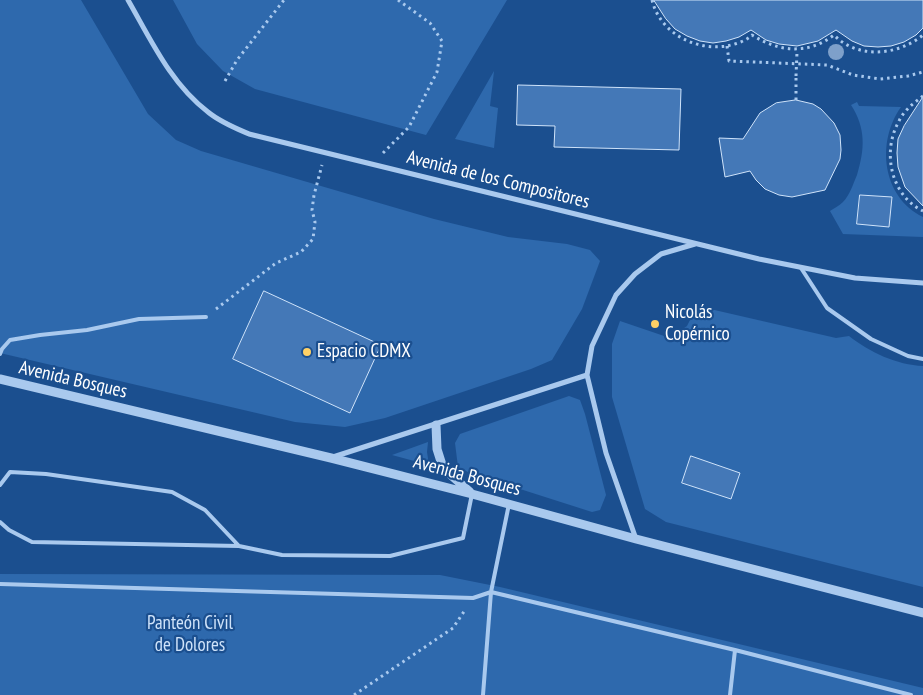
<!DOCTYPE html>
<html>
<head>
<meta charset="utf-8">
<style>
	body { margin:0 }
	canvas { display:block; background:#1b4f8f }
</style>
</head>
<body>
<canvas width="923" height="695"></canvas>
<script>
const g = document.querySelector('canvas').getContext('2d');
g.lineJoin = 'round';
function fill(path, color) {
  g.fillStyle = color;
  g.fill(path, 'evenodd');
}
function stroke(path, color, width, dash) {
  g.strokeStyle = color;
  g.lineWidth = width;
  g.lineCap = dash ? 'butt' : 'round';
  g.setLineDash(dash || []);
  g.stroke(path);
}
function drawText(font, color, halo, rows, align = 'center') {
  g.font = font + ' "PT Sans Narrow",sans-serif';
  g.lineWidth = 4.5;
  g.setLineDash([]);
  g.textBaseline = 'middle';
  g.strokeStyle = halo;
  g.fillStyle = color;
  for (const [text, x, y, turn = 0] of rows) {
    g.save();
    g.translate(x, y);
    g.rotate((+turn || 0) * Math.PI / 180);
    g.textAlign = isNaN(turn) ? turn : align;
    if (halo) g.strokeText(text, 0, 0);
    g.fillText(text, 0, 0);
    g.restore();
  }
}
fill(new Path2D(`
	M0 0H81L148 114 176 140 201 151 434 219 508 237 567 244 590 250 600 261 582 309 552 360 531 369 385 418 345 427 295 422 0 353Z
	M173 0H507L426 135 255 89 223 71 197 44Z
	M494 71 490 106 498 108 494 148 455 139Z
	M857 102 859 106 901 107C876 142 882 197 923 217V237L843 234 830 211C834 208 839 206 843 202 850 195 853 184 857 175 865 149 866 128 851 105Z
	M697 306 836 338 849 336C869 352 897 365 923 366V587L666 522 645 509 612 397V344L620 321 670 338 687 326Z
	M569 396 580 400 585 414 606 495 600 510 592 512 470 473 458 467 455 443 460 434Z
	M428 442 427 452 429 465 392 455Z
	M0 574 440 575 500 587 923 688V695H0Z`), '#2e69ad');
const building = new Path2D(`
	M654 0H923V28L916 35 904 42 891 46 878 47 864 46 852 41 836 30 818 41 797 46 779 44 766 40 751 30 739 37 726 41 713 43 700 41 687 36 675 29 666 19Z
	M518 85 681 89 679 150 554 147 555 126 517 125Z
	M923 97V206L905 187 898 167 897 153 898 139 904 126Z
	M796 100 813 104 821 109 834 123 840 135 841 150 840 159 825 190 792 197 779 195 765 189 756 180 750 171 725 177 719 138 743 139 760 113 776 103Z
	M860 195 892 197 889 227 857 224Z
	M264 291 381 345 350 413 233 359Z
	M691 456 740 473 731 499 682 483Z`);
fill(building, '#4478b7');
stroke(building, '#cfe3fa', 1);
stroke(new Path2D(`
	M652 0C660 33 695 51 727 46 736 44 746 41 752 35 779 52 808 55 834 35 858 60 899 55 923 35
	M727 46 729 61 827 65 853 75 880 79 908 76 923 72
	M225 81 237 60 284 0
	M923 96C914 103 904 110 899 121 882 151 890 195 923 211
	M796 100V76
	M383 153 409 127 437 72 442 41 430 23 398 0
	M216 309 276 263 301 252 313 239 315 222 312 210 314 195 322 165
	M354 695 453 628 465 610`), '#a9c9ee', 3, [2.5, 4]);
stroke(new Path2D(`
	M801 268 827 308 871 339 908 356 923 359
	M0 354 2 349 10 340 40 335 87 330 139 319 206 317
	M0 485 10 472 46 474 172 492 205 510 239 546
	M0 522 9 530 32 542 239 546 282 555 390 556 463 538 472 494
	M0 584 473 598 491 592 735 650 911 695
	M483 695 491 592 509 504
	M730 695 735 650`), '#a9c9ee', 4);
stroke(new Path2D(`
	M128 0C151 40 171 84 208 112 220 122 235 128 249 134L759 259 855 278 923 283
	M333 457 587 375
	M636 539 606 453 587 375 592 346 616 295 635 274 661 254 695 244`), '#a9c9ee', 5);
stroke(new Path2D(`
	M0 379 331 458 472 494 636 539 923 613
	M436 425 437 449 443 468 470 492`), '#a9c9ee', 9);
stroke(new Path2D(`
	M796 76 797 52`), '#a9c9ee', 3, [2.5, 4]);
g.fillStyle = '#7ea0ca';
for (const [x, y] of [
	[836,52]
]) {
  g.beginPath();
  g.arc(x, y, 8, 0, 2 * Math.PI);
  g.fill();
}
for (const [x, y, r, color] of [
	[655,324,5,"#ffd166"],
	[307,352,5,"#ffd166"]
]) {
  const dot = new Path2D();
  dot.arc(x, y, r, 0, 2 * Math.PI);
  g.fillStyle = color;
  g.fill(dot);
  stroke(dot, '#1b4f8f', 2);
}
drawText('19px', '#fff', '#1b4f8f', [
	["Avenida de los Compositores",498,180,14],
	["Avenida Bosques",73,380,13],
	["Avenida Bosques",467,476,15]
]);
drawText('19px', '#fff', '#1b4f8f', [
	["Nicolás",665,313],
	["Copérnico",665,335],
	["Espacio CDMX",317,352]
], 'left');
drawText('19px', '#cfe3fa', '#1b4f8f', [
	["Panteón Civil",190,624],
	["de Dolores",190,646]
]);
</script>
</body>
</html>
